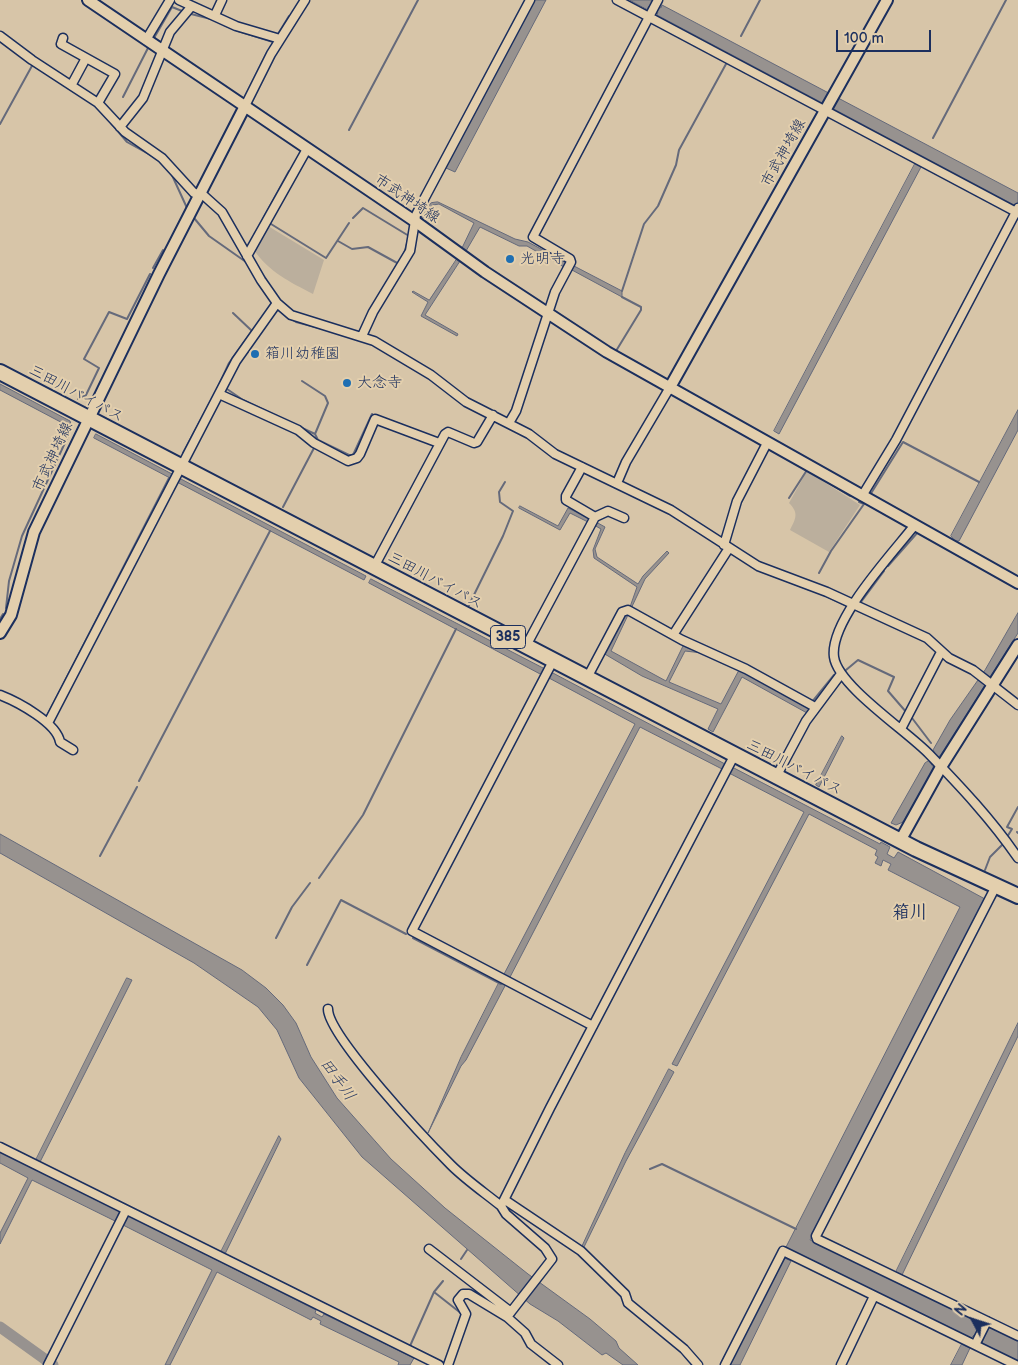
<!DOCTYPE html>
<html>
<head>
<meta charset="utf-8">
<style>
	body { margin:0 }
	#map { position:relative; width:1018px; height:1365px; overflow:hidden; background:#d7c5a8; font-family:"Balsamiq Sans",sans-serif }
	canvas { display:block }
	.north { position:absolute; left:948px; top:1295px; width:50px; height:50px; -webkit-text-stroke:4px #e3cfad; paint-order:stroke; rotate:310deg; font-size:14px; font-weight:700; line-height:20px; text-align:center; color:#1b2f5e }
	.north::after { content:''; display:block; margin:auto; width:18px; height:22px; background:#1b2f5e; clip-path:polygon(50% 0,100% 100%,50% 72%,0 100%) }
	.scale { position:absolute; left:836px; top:30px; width:95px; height:22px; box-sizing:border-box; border:2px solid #1b2f5e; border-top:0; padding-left:6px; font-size:15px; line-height:18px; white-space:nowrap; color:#1b2f5e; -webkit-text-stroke:4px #e3cfad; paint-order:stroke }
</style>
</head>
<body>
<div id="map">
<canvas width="1018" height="1365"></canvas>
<div class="north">N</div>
<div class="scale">100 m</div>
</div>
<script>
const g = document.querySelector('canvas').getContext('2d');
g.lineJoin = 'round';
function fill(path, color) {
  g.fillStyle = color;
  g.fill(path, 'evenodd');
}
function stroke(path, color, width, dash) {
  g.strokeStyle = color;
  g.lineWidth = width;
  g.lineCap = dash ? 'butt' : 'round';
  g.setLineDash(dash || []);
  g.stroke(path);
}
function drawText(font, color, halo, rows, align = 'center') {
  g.font = font + ' "Balsamiq Sans","Klee One",sans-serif';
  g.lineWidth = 4;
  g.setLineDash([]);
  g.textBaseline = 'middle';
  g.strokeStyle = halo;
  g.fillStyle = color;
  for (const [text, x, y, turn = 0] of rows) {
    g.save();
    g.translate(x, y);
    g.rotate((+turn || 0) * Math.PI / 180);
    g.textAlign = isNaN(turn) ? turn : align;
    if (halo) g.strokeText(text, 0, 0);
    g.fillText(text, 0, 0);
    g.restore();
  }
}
fill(new Path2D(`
	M268 226 324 260 313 294C290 282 269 272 254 250Z
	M807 471 860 505 829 552 790 530C796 518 799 513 789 503Z`), '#bbaf9d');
const water = new Path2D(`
	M535 0H546L455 172 446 168Z
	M630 0H652L651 2 661 8 662 5 1018 193V207L657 15 658 12 649 6 647 9Z
	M915 164 921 167 779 434 774 431Z
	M438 202 515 239 528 242 565 262 566 265 564 267 527 246H519L480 227 466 251 462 248 474 223 439 204 433 205 422 219 421 217 431 203Z
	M457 259 460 261 425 315 458 334 457 336 421 316 428 302 412 292 413 291 429 300Z
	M574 266 622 291V297L572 270Z
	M0 384 70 421 72 428 0 390Z
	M1018 410V430L959 541H955L951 536Z
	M96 434 172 474 170 478 94 438Z
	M179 478 366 576 364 580 177 482Z
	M520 506 558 526 568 508 590 519 588 522 570 513 560 530 519 508Z
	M596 522 605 527 595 549 597 557 638 584 643 576 667 551 669 553 645 579 611 651 666 681 683 646 702 653 685 651 669 682 721 704 739 670 809 709 807 713 742 677 713 732 708 729 718 709 642 676 603 653 630 607 637 587 594 558 593 550 601 529 594 525Z
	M371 579 545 669 542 675 369 583Z
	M1018 613V633L940 756 937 757 933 750 950 720 985 670Z
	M551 672 725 764 722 769 640 727 509 979 503 976 635 724 549 678Z
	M842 736 844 738 819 787 816 785Z
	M929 761 934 768 903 822 896 825 891 823 925 763Z
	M732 767 880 844 881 842 890 847 887 854 894 858 898 852 985 899 810 1240 979 1321V1327L986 1330 989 1327 1018 1341V1362L982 1345 983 1339 974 1335 970 1339 785 1249 960 907 888 870 891 864 883 860 881 866 875 863 878 857 875 855 877 850 809 814 677 1066 672 1064 804 812 729 773Z
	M0 834 242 970 266 988 283 1005 296 1023 311 1057 337 1098 391 1159 445 1208 528 1274 590 1319 616 1341 619 1348 638 1365H623L606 1353 602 1355 558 1321 530 1304 362 1157 299 1078 277 1030 258 1007 194 963 0 853Z
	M127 978 132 980 40 1162 36 1160Z
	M500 981 506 984 466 1060 461 1066 428 1133 461 1057Z
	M1018 1023V1036L902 1275 896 1272Z
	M669 1069 674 1072 626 1161 584 1247 582 1246 625 1153Z
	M279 1136 281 1139 225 1254 221 1252Z
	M0 1151 120 1211 118 1215 126 1218 128 1215 316 1310 315 1313 322 1317 324 1314 414 1358 410 1365H398L399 1362 320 1324 321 1321 313 1317 311 1320 217 1272 170 1365H165L212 1270 123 1225 124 1222 117 1218 115 1221 32 1180 0 1244V1233L28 1178 0 1163Z
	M782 1257 791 1261 740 1365H729Z
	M962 1344 970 1348 962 1365H951Z`);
fill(water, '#97928f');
stroke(water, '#656a7b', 1);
stroke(new Path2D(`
	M191 14 215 20
	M224 25 238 31 273 42
	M278 34 289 16
	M741 36 760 0
	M154 38 172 7 182 11
	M42 71 65 86
	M123 97 149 46
	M111 123 127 142 154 157
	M0 124 33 64
	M349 130 418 0
	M933 138 1006 0
	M171 173 187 208
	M194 218 209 236 246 262 250 267
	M353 218 363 208 409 236 410 235
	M263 219 289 171
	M271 224 326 258 349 223
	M338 241 352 249 368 247 399 264
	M404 254 409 236
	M153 268 163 250
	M622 291 644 224 658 206 676 165 679 150 726 64
	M277 309 296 322 327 330
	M382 350 421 373
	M616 351 641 310V307L622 297
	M302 381 325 396 328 403 315 434
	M217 389 229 363 252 331 233 313
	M227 389 243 400 295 425
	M78 399 86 395 99 368 84 359 109 312 127 319 150 274
	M300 427 315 434 318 440 349 455H353L372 414
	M415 438 431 444
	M183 453 214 395
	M811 472 850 496
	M870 495 903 442 979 482
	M789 498 807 470
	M283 507 314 448
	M961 557 1018 589
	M888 566 918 532
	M766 573 810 590
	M819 573 831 551 864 504 859 502
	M822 594 847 606
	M861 602 884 571
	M469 605 503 536 513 511 500 502 499 492 505 482
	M6 608 9 581 22 536 69 434 70 427
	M0 619 3 614
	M846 670 858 660 894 677 888 691 907 713
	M812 702 834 675
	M47 716 169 478
	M912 718 931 743
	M139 781 270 531
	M1017 832 1018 833
	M1007 837 1012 829 1007 827 1018 807
	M100 856 137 787
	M985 870 990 857 1004 843
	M319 878 363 815 456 629
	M276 938 292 907 310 883
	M413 938 501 984
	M307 965 341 900 406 934
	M650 1169 662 1164 796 1229
	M461 1259 467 1250
	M434 1292 462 1314
	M410 1346 434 1292 443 1281`), '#656a7b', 2);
stroke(new Path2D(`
	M0 1327 53 1365`), '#97928f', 11);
const street = new Path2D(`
	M179 0 236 26 280 39
	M617 0 1018 213
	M215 15 222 0
	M0 36 32 60 98 103 125 132 162 158 194 193 202 194 222 212 261 280 277 303 291 315 374 341 431 375 466 402 529 434 555 454 671 510 758 566 827 592 927 638 949 658 973 670 1018 705
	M63 38 61 44 115 74 98 103
	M146 40 170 0
	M72 84 86 58
	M245 106 271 54 305 0
	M120 127 143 98 170 32 191 7
	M247 256 307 149
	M362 336 373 312 410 251 416 215 422 203 530 0
	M219 394 298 430 314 443 348 461 357 458 360 454 375 419 439 443
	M509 423 516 411 555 292 571 262 570 259 533 237 658 0
	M582 467 566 496V500L595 517
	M617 483 626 462 669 389
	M862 496 896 440 1018 208
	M914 526C892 554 829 621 834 657 838 686 907 731 929 754 960 786 992 820 1018 858
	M724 545 737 501 767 443
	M374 567 445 434 448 432 474 443 477 442 493 415
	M673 635 729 548
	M526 646 595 517 608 511 624 518
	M553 661 412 931 593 1026
	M587 678 622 612 628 610 682 640 746 669 815 707
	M0 695C18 702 57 723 60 742L73 750
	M48 723 236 361 277 303
	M901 729 941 652
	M776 777 806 721 841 674
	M996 886 816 1236 817 1239 1018 1336
	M328 1009C328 1036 428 1142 451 1165 466 1180 485 1193 501 1206
	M0 1147 439 1365
	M505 1200 581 1251 625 1294 628 1303 684 1349 698 1365
	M429 1249 511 1312
	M507 1317 552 1259 545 1248 506 1214 501 1206 550 1108 734 756
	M987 1321 975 1345 1016 1365
	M48 1365 126 1210
	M448 1365 466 1314 458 1300 463 1294H469L507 1317 525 1333 531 1344 558 1365
	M725 1365 783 1251 975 1345
	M841 1365 874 1296`);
const secondary = new Path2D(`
	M88 0 416 222 485 272 607 352 1018 583
	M669 389 887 0
	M0 633 11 615 34 532 159 274 245 106
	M900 841 941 767 1018 645`);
const highway = new Path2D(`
	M0 372 916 849 1018 896`);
stroke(street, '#1b2f5e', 11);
stroke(secondary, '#1b2f5e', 14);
stroke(highway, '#1b2f5e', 18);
stroke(street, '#e3cfad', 8);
stroke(secondary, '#e3cfad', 10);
stroke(highway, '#e3cfad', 14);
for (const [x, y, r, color] of [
	[510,259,5,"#1f6fb2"],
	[255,354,5,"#1f6fb2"],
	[347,383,5,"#1f6fb2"]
]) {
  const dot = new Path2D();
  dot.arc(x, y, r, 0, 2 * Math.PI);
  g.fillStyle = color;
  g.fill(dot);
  stroke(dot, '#e3cfad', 2);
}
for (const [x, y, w] of [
	[508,637,35]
]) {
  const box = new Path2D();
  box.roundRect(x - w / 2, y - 11.5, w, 23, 4);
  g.fillStyle = '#e3cfad';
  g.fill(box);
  stroke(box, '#1b2f5e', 1);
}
drawText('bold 14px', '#1b2f5e', null, [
	["385",508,637]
]);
drawText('15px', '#1b2f5e', '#e3cfad', [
	["市武神埼線",784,153,-61],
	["市武神埼線",407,199,34],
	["三田川バイパス",76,394,28],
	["市武神埼線",53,457,-65],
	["三田川バイパス",435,581,28],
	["三田川バイパス",794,768,27]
]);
drawText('15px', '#1b2f5e', '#e3cfad', [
	["光明寺",520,259],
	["箱川幼稚園",265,354],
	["大念寺",357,383]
], 'left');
drawText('italic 16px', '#2e3e65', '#e3cfad', [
	["田手川",337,1080,54]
]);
drawText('bold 18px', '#1b2f5e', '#e3cfad', [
	["箱川",910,913]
]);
</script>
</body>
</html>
